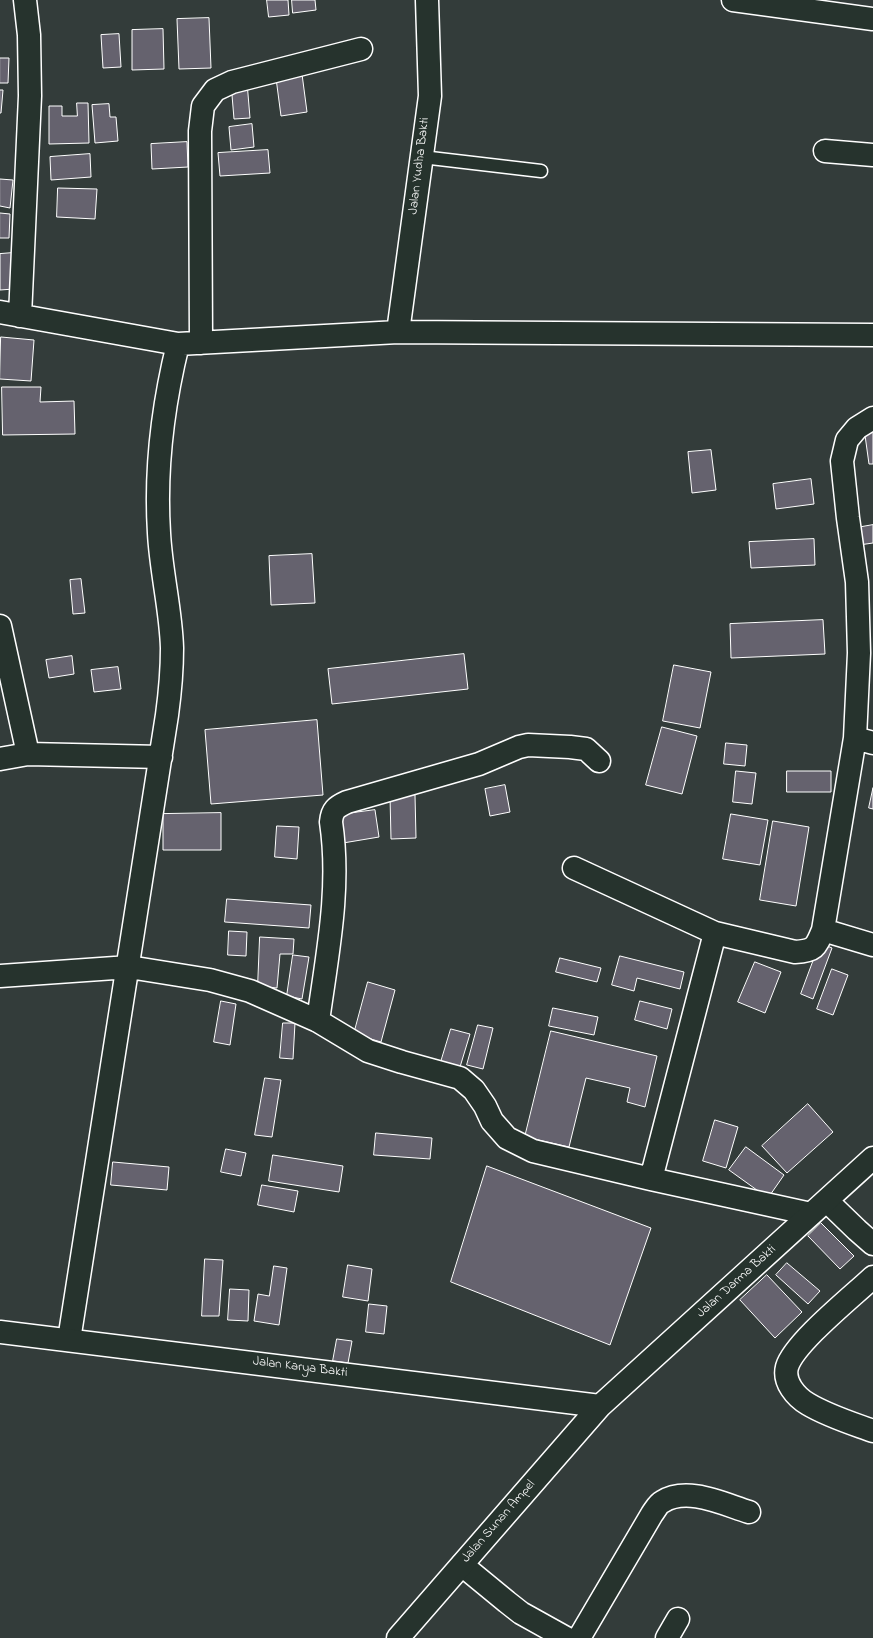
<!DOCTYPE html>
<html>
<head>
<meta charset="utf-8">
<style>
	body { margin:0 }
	canvas { display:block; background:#333c3a }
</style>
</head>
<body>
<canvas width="873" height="1638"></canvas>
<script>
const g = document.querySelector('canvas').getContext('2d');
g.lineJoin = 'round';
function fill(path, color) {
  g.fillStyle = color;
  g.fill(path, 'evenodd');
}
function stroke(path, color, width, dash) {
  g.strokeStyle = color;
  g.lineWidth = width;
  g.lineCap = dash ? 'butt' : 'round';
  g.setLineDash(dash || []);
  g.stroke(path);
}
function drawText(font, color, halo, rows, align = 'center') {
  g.font = font + ' "Indie Flower",sans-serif';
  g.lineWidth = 3;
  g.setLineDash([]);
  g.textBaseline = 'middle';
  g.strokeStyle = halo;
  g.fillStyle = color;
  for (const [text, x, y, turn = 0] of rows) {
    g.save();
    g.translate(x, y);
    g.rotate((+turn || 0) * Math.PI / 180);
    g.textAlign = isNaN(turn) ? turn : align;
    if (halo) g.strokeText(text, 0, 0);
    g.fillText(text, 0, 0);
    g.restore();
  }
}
const building = new Path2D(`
	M267 0H288L289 15 269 17Z
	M292 0H315L316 10 293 13Z
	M209 18 211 68 179 69 177 19Z
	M163 29 164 69 132 70V30Z
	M119 34 121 67 103 68 101 35Z
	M0 58H9L8 83H0Z
	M302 74 307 112 281 116 276 78Z
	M247 82 250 118 234 119 231 83Z
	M0 90H3L1 113H0Z
	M77 103H88L89 143 49 144V106H62V116H77Z
	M109 104 110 117H116L118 141 95 143 92 105Z
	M252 124 254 147 231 150 229 127Z
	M187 142 188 167 152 169 151 144Z
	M268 150 270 173 220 176 218 153Z
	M90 154 91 177 51 180 50 157Z
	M0 179 13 180 10 208 0 206Z
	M58 188 97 189 95 219 57 217Z
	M0 213 10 214 9 238H0Z
	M13 253 14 289 0 290V254Z
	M1 337 34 340 31 381 0 379Z
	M2 387H41L40 402 74 401 75 434 3 435Z
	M873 427V464H869L864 428Z
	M711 450 716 490 692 493 688 452Z
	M811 479 814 504 776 509 773 484Z
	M873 525V543L859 545 856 528Z
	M814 539 815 565 751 568 749 542Z
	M312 554 315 603 271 605 269 556Z
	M81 579 85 613 73 614 70 580Z
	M823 620 825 654 731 658 730 624Z
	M464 654 468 689 332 704 328 669Z
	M72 656 74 674 49 678 46 660Z
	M674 665 711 672 700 728 663 721Z
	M118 667 121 689 94 692 91 670Z
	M317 720 323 795 211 804 205 730Z
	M662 727 697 736 682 794 646 785Z
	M726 743 747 745 745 766 724 764Z
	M736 771 756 773 752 804 733 802Z
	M787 771H831V792H787Z
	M505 785 510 812 490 816 485 789Z
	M873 788V809L869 808Z
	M415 795 416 838 391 839 390 796Z
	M375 810 379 837 343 843 338 815Z
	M221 813V850H163V814Z
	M731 814 768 820 760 865 723 859Z
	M773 821 809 827 796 906 760 900Z
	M277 826 299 827 297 859 275 857Z
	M227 899 311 905 309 928 225 922Z
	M229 931 247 932 246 956 228 955Z
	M260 937 294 939 293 954H280L277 988 258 986Z
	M820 943 832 948 813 999 801 994Z
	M293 955 309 957 302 999 287 996Z
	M620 956 684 972 680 989 637 978 634 991 612 985Z
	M560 958 601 968 597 982 556 972Z
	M755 962 781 972 765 1013 738 1002Z
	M832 969 848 975 833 1015 817 1009Z
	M368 982 395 990 381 1042 354 1034Z
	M221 1001 236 1004 230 1045 214 1042Z
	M640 1001 672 1009 667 1029 635 1020Z
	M553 1008 598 1017 594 1035 549 1026Z
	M283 1023H295L293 1059 280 1058Z
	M478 1025 493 1028 483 1069 467 1065Z
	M451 1029 470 1034 460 1067 441 1062Z
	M551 1031 657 1056 645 1107 627 1102 630 1088 586 1078 569 1147 525 1137Z
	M265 1078 281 1080 272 1137 255 1135Z
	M808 1104 833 1132 787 1173 762 1146Z
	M715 1120 738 1127 726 1168 703 1161Z
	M376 1133 432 1138 430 1159 374 1155Z
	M746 1147 784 1175 768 1198 729 1170Z
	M226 1149 246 1153 241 1176 221 1172Z
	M273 1155 343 1166 339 1192 269 1181Z
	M113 1162 169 1167 167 1190 111 1185Z
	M487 1166 651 1228 610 1345 451 1282Z
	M262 1185 298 1191 294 1212 258 1205Z
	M821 1223 854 1256 840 1269 808 1236Z
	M205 1259 223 1260 219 1316H202Z
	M787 1263 820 1291 808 1304 776 1275Z
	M348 1265 372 1269 368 1301 343 1297Z
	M274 1266 287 1268 279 1325 254 1321 258 1294 269 1296Z
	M767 1275 802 1312 775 1338 740 1300Z
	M230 1289 249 1290 248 1321 228 1320Z
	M369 1304 387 1306 384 1334 366 1332Z
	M337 1339 352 1341 348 1363 333 1361Z`);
fill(building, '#65626e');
stroke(building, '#fff', 1);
const service = new Path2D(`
	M422 157 541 171`);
const minor = new Path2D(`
	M733 0 873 19
	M825 151 873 155
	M0 312 178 344C163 405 155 470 159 533 161 572 171 610 172 648 172 670 170 693 167 715L69 1340
	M20 316 30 96 29 35 25 0
	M398 332 430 96 427 0
	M201 343 200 131 203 106 215 90 232 82 361 49
	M178 344 398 332 873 335
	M873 418 857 428 847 440 842 461 848 518 857 582 859 653 855 738 873 743
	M0 626 28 754
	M855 738 823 930 873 945
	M0 759 28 754 161 757
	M574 868 715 933 795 952C815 951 816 947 823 930
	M0 976 129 967 210 980 250 991 318 1021 368 1051 402 1062 460 1078 474 1090 485 1106 492 1121 507 1138 533 1151 651 1179 811 1214
	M318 1021C327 955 341 889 331 822 332 810 336 807 347 802L479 764 519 747 528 745 570 747 586 749 599 761
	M651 1179 715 933
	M827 1201 857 1230 873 1244
	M873 1277C853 1296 794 1343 787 1367 783 1382 796 1397 808 1404 828 1416 851 1423 873 1431
	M462 1565 507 1602 521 1613 566 1638
	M579 1638 652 1514C655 1510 658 1504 662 1502 687 1486 723 1504 749 1512
	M667 1638 678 1619`);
const tertiary = new Path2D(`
	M0 1332 600 1406
	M398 1638 600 1406 873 1158`);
stroke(service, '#fff', 15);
stroke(minor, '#fff', 25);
stroke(tertiary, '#fff', 25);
stroke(service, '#26332d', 12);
stroke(minor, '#26332d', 22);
stroke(tertiary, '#26332d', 22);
drawText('13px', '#fff', '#26332d', [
	["Jalan Yudha Bakti",420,166,-83],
	["Jalan Darma Bakti",737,1282,-42],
	["Jalan Karya Bakti",300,1368,7],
	["Jalan Sunan Ampel",499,1522,-49]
]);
</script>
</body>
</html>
